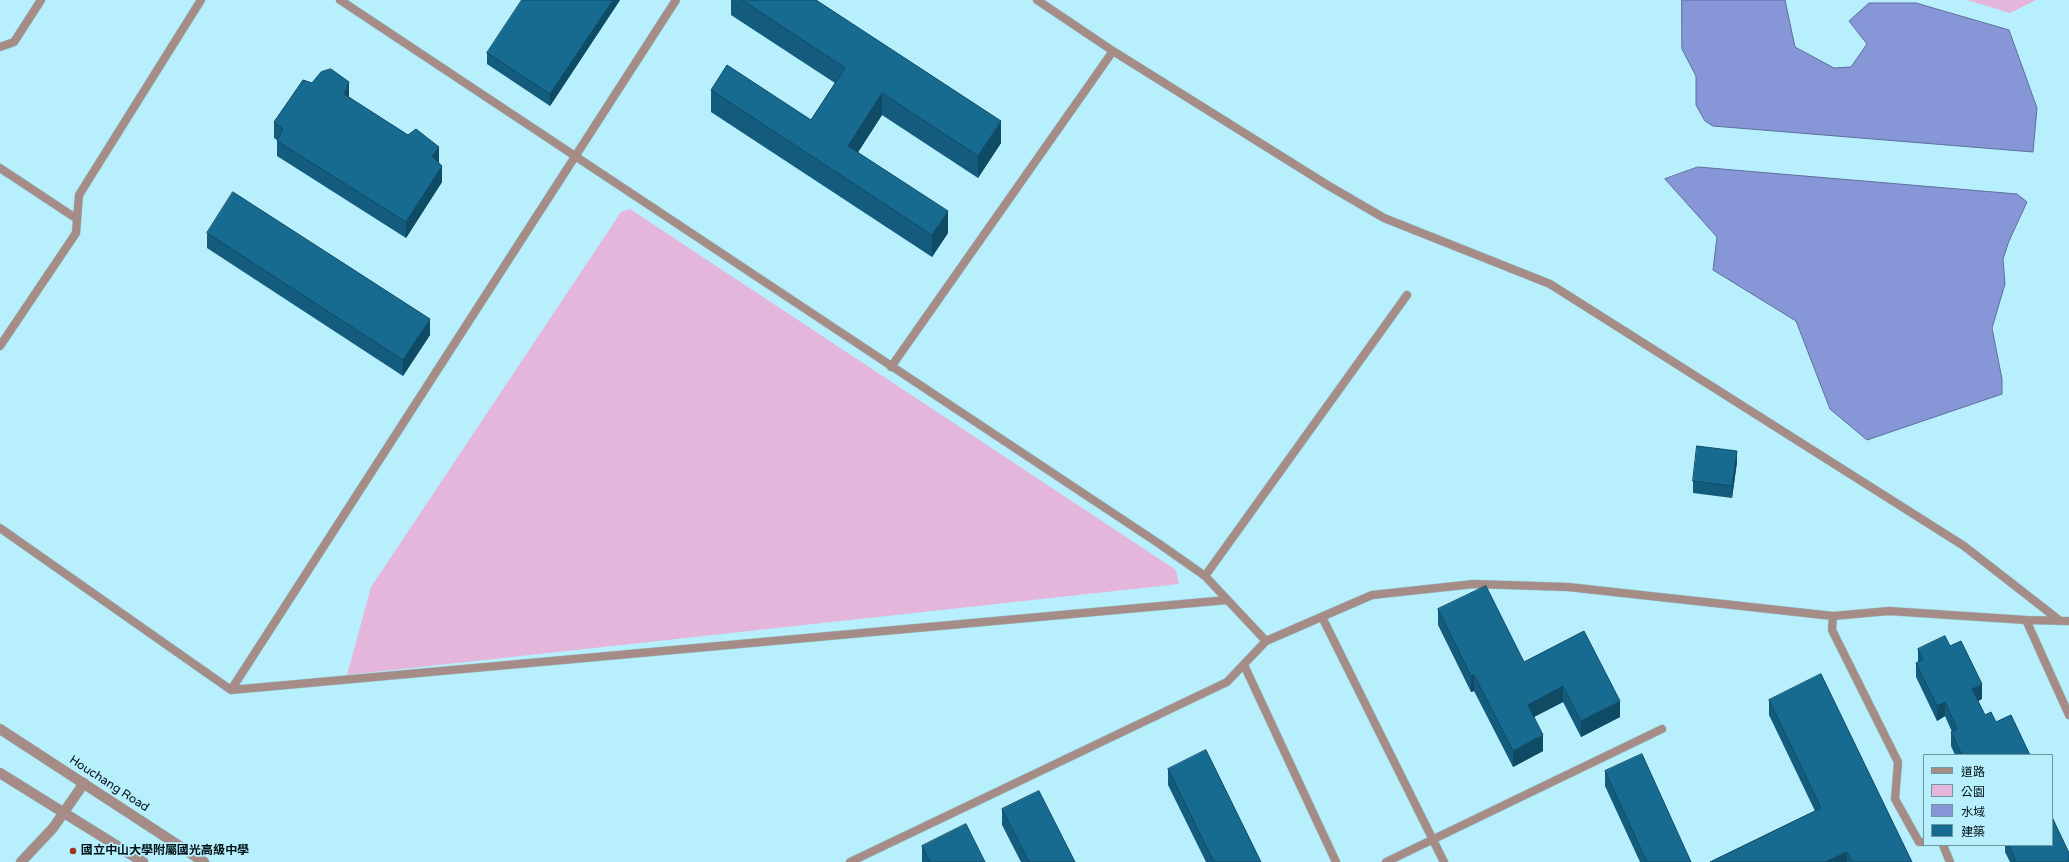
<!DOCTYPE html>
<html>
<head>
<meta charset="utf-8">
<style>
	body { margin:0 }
	#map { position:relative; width:2069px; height:862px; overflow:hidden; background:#b7effc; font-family:"Varela Round","Noto Sans TC",sans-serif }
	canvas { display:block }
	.legend { position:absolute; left:1923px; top:754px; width:130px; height:92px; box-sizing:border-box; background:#b7effc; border:1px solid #6e97a0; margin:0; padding:5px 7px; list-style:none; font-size:12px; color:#001216 }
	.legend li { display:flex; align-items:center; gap:8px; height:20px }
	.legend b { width:20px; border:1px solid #6e97a0 }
</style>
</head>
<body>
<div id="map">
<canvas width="2069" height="862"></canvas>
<ul class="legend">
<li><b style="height:5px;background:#a68c86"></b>道路</li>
<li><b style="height:11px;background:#e4b6db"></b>公園</li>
<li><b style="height:11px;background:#8796d6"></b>水域</li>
<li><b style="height:11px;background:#176b91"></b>建築</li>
</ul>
</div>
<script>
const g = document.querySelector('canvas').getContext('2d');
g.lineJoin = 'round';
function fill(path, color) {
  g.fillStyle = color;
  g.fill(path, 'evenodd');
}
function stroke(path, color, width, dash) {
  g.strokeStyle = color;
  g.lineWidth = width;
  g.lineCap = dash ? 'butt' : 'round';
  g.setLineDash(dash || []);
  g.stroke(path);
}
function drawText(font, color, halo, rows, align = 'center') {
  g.font = font + ' "Varela Round","Noto Sans TC",sans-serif';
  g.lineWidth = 3.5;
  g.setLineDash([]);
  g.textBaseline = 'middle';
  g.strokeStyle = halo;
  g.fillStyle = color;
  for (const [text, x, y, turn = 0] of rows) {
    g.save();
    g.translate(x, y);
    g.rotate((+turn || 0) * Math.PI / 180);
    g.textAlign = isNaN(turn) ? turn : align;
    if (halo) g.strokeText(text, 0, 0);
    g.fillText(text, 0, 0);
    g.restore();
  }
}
fill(new Path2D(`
	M1967 0H2036L2010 13Z
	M630 209 1176 570 1179 584 347 675 371 587 621 212Z`), '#e4b6db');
const water = new Path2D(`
	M1682 0H1785L1795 47 1834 68 1851 67 1867 44 1849 21 1869 3H1916L2009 30 2037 108 2033 152 1713 126 1705 121 1696 105V76L1682 49Z
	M1698 167 2017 194 2027 202 2009 241 2003 259 2005 284 1992 328 2002 379V394L1867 440 1830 409 1796 321 1713 270 1717 237 1665 179Z`);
fill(water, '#8796d6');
stroke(water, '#5e6e9c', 1);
const service = new Path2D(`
	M340 0 1158 543 1205 576 1266 641
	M1037 0 1113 51 1329 186 1384 218 1550 284 1964 546 2059 620
	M0 47 14 42 41 0
	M0 168 77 219
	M0 346 76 233 79 195 201 0
	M891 367 1113 51
	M0 528 231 690 1227 600
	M1205 576 1407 295
	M1833 616 1832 630 1898 762 1895 799 1919 842H1924
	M1322 617 1444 862
	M2026 620 2069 715
	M1244 665 1336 862
	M231 690 676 0
	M1943 845 1950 862
	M850 862 1227 682 1266 641 1372 595 1474 584 1568 587 1833 616 1889 611 2026 620 2069 621
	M1386 862 1662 729`);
const minor = new Path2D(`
	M21 862 53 828 84 783`);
const tertiary = new Path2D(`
	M0 729 204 862
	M0 773 143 862`);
stroke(service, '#9accd7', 9);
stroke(minor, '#9accd7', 11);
stroke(tertiary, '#9accd7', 11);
stroke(service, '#a68c86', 8);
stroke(minor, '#a68c86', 10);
stroke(tertiary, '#a68c86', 10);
fill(new Path2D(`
	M620 0 550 106 487 64V53Z
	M731 0H816L1001 143 978 178 882 115 858 152 948 233 932 257 711 112V90L811 120 835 83 731 15Z
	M349 97 438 163 442 182 406 238 277 156V140L274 138V122Z
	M207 233 430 335 403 376 207 248Z
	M1737 462 1732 498 1693 493V481Z
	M1438 609 1524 662 1620 717 1581 737 1563 702 1534 717 1543 751 1513 767 1474 691 1471 692 1438 625Z
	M1950 646 1982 699 1978 701 1985 715 1996 722 2030 755H1955L1951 746V732H1952L1945 716 1937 721 1916 677V663L1918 662V649Z
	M1769 700 1912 862H1710L1815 811 1769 715Z
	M1168 769 1261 862H1206L1168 785Z
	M1605 771 1691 862H1640L1605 786Z
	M1002 809 1075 862H1021L1002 825Z
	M2005 845H2052L2069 862H2010L2005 852Z
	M922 846 985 862H922Z`), '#145c7d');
fill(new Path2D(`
	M613 0H620L550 106V94Z
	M349 82V98L344 94Z
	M882 93V115L848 168V146Z
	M1001 121V143L978 178V156Z
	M439 147V162L432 172V156Z
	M442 166V182L406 238V222Z
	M948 211V233L932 257V235Z
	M430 319V335L403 376V360Z
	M1737 451V462L1732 498V486Z
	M1474 675V691L1471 692V676Z
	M1982 684V699L1972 704V689Z
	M1563 686V702L1528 720V705Z
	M1620 701V717L1581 737V721Z
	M1945 702V716L1937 721V706Z
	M1543 735V751L1513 767V751Z
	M1847 852V862H1825Z`), '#104b66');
const building = new Path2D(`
	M522 0H613L550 94 487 53Z
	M742 0H816L1001 121 978 156 882 93 848 146 948 211 932 235 711 90 727 65 811 120 845 68Z
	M331 69 349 82 344 94 408 135 416 129 439 147 432 156 442 166 406 222 277 141 283 129 274 122 303 80 312 83 321 72Z
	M233 192 430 319 403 360 207 233Z
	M1697 446 1737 451 1732 486 1693 481Z
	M1486 586 1524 662 1584 631 1620 701 1581 721 1563 686 1528 705 1543 735 1513 751 1474 675 1471 676 1438 609Z
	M1945 636 1950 646 1961 641 1982 684 1972 689 1985 715 1991 712 1996 722 2011 715 2030 755H1962L1951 732 1957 729 1945 702 1937 706 1916 663 1923 659 1918 649Z
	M1821 674 1912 862H1852L1847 852 1825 862H1710L1821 808 1769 700Z
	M1206 750 1261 862H1214L1168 769Z
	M1642 754 1691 862H1647L1605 771Z
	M1039 791 1075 862H1029L1002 809Z
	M2052 817 2069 853V861L2067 862H2016L2009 845H2052Z
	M966 824 985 862H930L922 846Z`);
fill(building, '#176b91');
stroke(building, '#104b66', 1);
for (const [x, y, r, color] of [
	[73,851,4,"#a03620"]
]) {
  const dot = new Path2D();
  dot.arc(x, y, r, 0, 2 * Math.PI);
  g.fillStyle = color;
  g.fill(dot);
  stroke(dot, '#b7effc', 1.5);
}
drawText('12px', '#001216', '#b7effc', [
	["Houchang Road",109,784,33]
]);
drawText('bold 12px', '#001216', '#b7effc', [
	["國立中山大學附屬國光高級中學",81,851]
], 'left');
</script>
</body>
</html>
